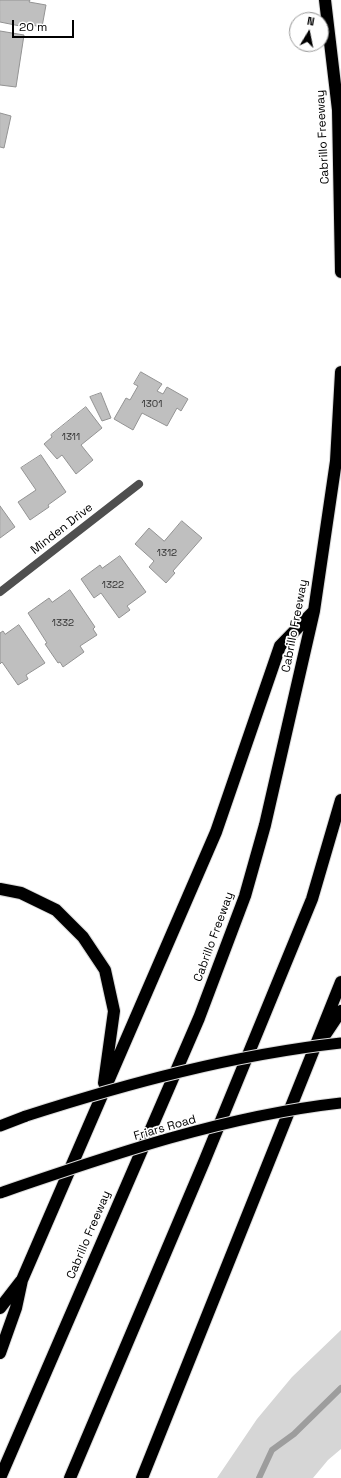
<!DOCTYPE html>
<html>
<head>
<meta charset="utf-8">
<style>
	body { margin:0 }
	#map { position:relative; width:341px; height:1478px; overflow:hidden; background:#fff; font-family:"Space Grotesk",sans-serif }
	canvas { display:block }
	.north { position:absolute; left:289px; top:12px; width:40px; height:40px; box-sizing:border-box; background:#fff; border:1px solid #999; border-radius:50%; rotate:10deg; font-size:11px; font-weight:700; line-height:16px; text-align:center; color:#000 }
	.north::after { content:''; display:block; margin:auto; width:14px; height:18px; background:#000; clip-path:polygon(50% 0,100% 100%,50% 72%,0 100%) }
	.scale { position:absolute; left:12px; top:20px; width:62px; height:18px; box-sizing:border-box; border:2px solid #000; border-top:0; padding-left:5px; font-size:12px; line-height:14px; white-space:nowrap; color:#000; -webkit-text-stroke:3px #fff; paint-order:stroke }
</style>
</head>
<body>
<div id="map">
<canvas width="341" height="1478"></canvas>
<div class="north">N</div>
<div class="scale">20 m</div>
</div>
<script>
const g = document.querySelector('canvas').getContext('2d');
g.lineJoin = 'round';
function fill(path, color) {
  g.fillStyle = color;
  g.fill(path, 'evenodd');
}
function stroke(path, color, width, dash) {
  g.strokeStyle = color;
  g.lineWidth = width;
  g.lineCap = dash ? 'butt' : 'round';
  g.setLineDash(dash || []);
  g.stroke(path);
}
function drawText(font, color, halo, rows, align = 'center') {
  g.font = font + ' "Space Grotesk",sans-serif';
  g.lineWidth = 3.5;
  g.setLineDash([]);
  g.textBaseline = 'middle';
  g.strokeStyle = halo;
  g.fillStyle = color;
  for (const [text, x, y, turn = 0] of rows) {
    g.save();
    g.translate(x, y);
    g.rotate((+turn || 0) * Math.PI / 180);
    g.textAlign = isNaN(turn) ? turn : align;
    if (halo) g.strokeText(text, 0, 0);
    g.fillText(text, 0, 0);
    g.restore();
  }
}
fill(new Path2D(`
	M341 1330V1449L328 1460 313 1478H217L257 1419 292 1377Z`), '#d6d6d6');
stroke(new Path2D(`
	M259 1478 272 1450 294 1434 341 1388`), '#9d9d9d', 6);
const building = new Path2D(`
	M0 0H30L29 2 46 5 42 27 26 24 25 27 0 22Z
	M0 31 24 35 16 87 0 85Z
	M0 113 11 116 4 148 0 147Z
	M141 372 162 384 157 391 163 394 167 387 188 399 181 411 177 408 167 426 142 413 133 430 114 419 126 398 130 400 138 386 134 384Z
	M101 393 111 418 102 421 90 397Z
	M86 407 102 428 81 445 93 460 76 474 62 455 57 459 44 444 52 437 51 435Z
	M41 455 66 492 48 505 49 507 30 520 18 502 36 490 21 468Z
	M0 506 15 527 0 538Z
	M182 521 202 538 173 571 175 573 166 583 149 567 154 561 135 544 149 528 164 541Z
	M120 556 146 592 127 606 130 610 119 618 101 593 94 598 81 579 100 565 102 568Z
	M70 590 95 627 93 629 97 635 80 646 84 652 63 667 60 662 58 663 45 644 47 643 28 613 49 598 52 602Z
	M19 625 45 663 26 675 28 679 18 685 2 662 0 664V633L3 631 5 634Z`);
fill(building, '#bfbfbf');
stroke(building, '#939393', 1);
const trunk = new Path2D(`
	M0 1126 26 1116`);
const motorway = new Path2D(`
	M325 0 338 110 341 272
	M0 889 21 893 56 910 83 937 105 970 114 1011 104 1083
	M325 1035 341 1011
	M0 1308 21 1281
	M0 1353 16 1308 22 1280 216 832 280 646 314 611
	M0 1478 199 1018 245 896 265 825 314 611 336 461 341 372
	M70 1478 204 1162 312 899 341 800
	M142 1478 341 982`);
stroke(trunk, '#dbdbdb', 13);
stroke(motorway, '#dbdbdb', 14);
stroke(new Path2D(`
	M0 592 139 484`), '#4f4f4f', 8);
stroke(trunk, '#000', 11);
stroke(motorway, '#000', 12);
const trunkBridge = new Path2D(`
	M26 1116C129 1083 233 1055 341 1043
	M0 1193C111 1155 224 1116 341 1103`);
stroke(trunkBridge, '#dbdbdb', 13, []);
stroke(trunkBridge, '#000', 11);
drawText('10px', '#303030', null, [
	["1301",152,404],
	["1311",71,437],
	["1312",167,553],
	["1322",113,585],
	["1332",63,623]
]);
drawText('12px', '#000', '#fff', [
	["Cabrillo Freeway",323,137,-93],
	["Minden Drive",62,529,-38],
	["Cabrillo Freeway",295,626,-79],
	["Cabrillo Freeway",214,937,-70],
	["Friars Road",165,1128,-16],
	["Cabrillo Freeway",89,1235,-67]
]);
</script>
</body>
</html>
